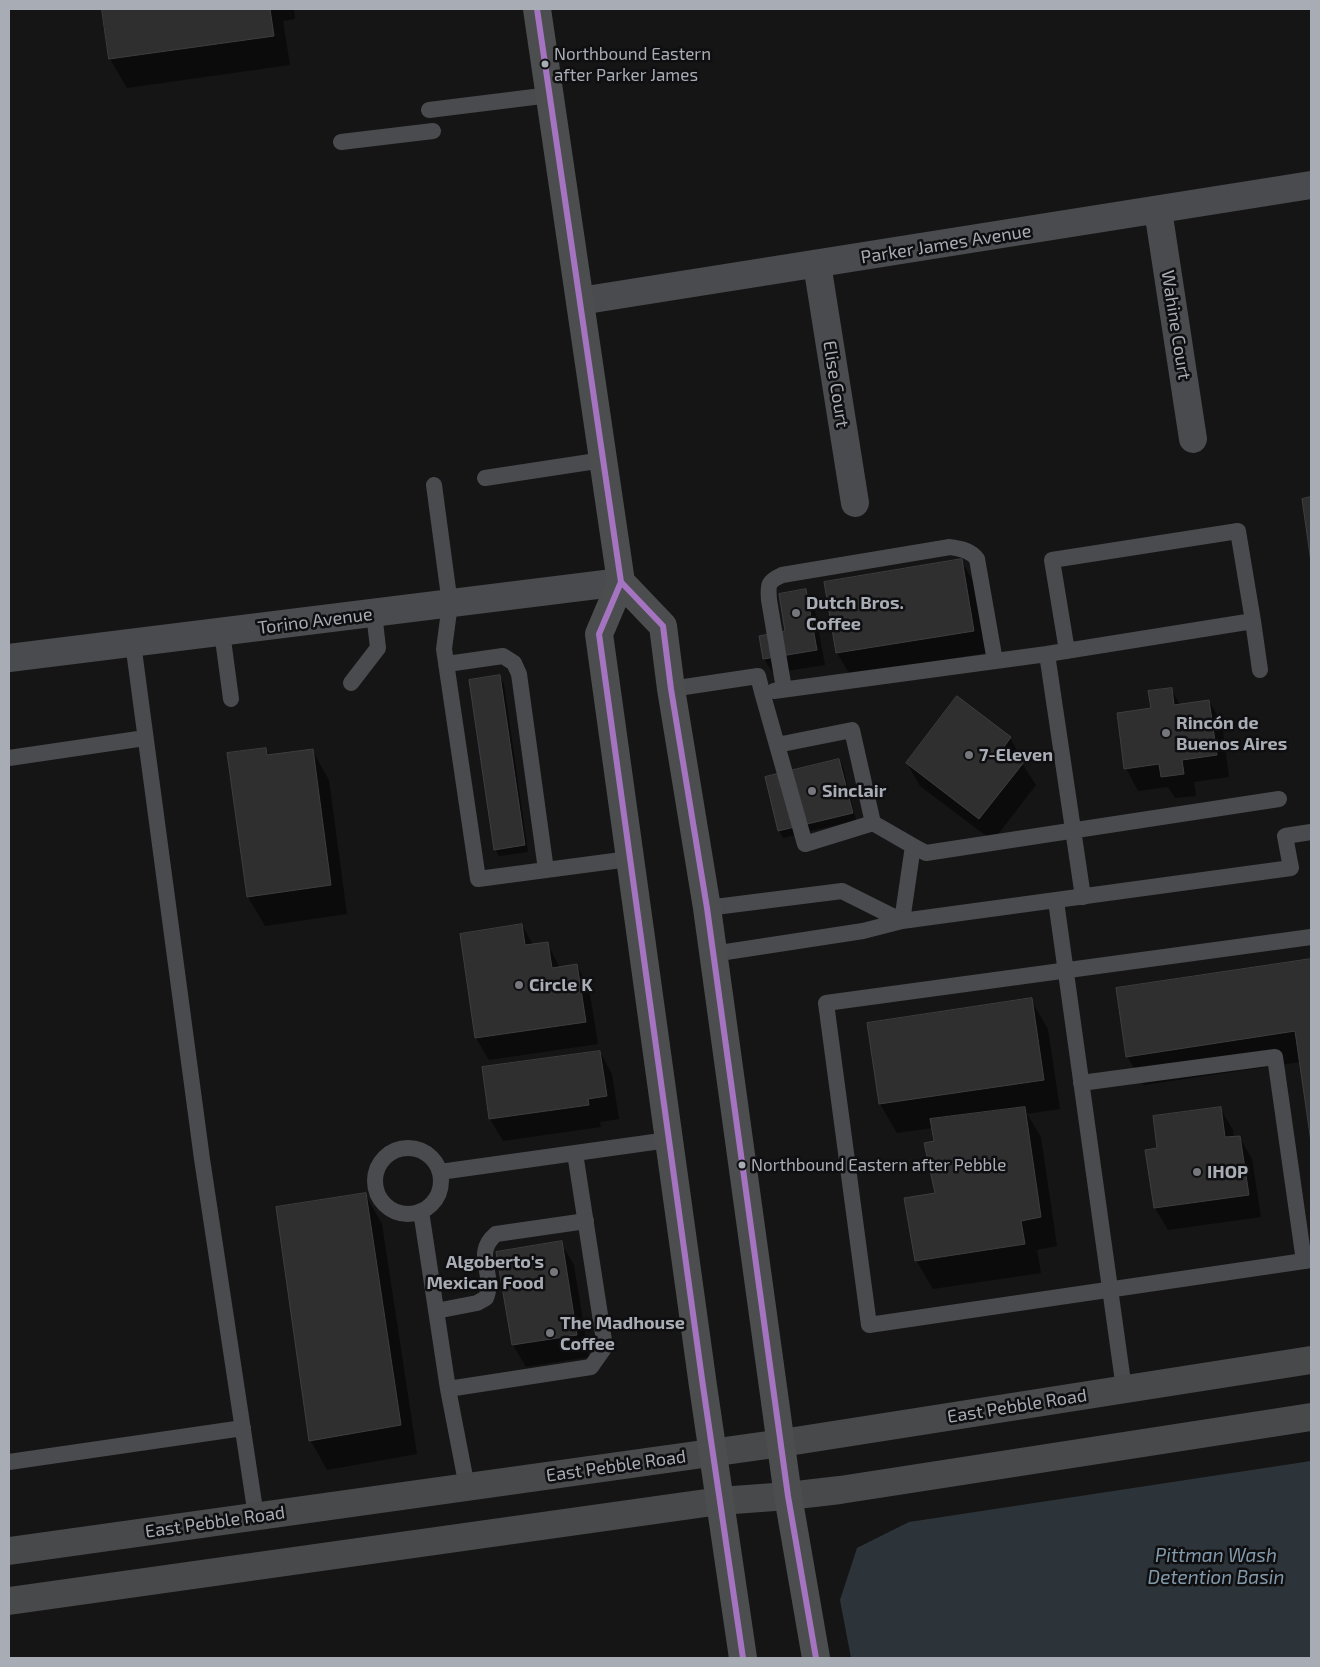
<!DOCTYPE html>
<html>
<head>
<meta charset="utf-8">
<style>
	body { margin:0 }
	#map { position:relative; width:1320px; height:1667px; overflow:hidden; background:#151515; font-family:"Exo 2",sans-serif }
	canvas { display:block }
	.frame { position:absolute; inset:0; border:10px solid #a8acb4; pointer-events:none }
</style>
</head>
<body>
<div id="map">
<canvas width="1320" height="1667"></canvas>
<div class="frame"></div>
</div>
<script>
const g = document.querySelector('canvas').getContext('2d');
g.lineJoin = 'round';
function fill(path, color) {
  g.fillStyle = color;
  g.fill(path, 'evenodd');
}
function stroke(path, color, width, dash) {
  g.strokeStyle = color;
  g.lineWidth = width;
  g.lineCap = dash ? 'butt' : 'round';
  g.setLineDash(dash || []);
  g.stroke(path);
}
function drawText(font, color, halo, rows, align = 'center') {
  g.font = font + ' "Exo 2",sans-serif';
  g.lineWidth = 5;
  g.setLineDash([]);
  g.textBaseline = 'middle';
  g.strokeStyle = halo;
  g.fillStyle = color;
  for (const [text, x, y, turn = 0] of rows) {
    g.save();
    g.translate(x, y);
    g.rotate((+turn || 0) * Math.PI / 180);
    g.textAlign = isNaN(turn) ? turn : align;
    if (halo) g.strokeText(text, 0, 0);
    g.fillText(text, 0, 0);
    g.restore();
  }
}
fill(new Path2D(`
	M1311 1461V1658H851L840 1600 857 1548 909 1522Z`), '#2d3439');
fill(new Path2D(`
	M103 9H294L295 19 283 21 290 65 127 88 110 59Z
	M1311 499V553L1303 500Z
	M961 560 974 583 986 653 850 675 837 653Z
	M806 591 814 605 825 665 773 673 764 659 787 632Z
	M500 677 504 684 528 852 499 856 495 849Z
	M1171 689 1180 705 1209 701 1222 723 1229 777 1194 782 1196 796 1175 798 1168 787 1138 791 1126 768 1152 709Z
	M1010 738 1023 760 1021 762 1036 785 993 841 920 786 907 763Z
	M266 749 270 756 312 750 329 780 347 914 265 926 248 897 228 754Z
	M839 760 843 767 856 820 783 838 779 831 766 778Z
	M522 925 533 945 547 943 560 968 577 966 589 988 598 1044 489 1060 476 1038 461 935Z
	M1311 960V1134L1300 1062 1144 1085 1127 1056 1117 989Z
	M1031 1000 1048 1029 1060 1109 1027 1114 1041 1137 1057 1246 1037 1250 1041 1273 933 1289 916 1260 936 1194V1142L933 1128 897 1133 880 1104Z
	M600 1052 612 1074 619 1119 600 1122 601 1127 503 1141 490 1119Z
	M1220 1108 1233 1130 1234 1137H1239L1252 1159 1261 1217 1168 1230 1155 1208Z
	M365 1194 382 1224 417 1454 327 1470 311 1441Z
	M561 1243 574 1265 589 1357 526 1367 513 1345Z`), '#0007');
const building = new Path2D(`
	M102 9H270L274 36 109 59Z
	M1311 497V562L1302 499Z
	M962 559 974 631 836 653 824 582Z
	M806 589 817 650 763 659 759 636 785 631 779 594Z
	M500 675 525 845 494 850 469 680Z
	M1172 688 1174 705 1209 700 1217 755 1182 760 1184 774 1161 777 1159 764 1124 769 1117 713 1151 708 1148 691Z
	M957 696 1011 737 1004 747 1024 762 979 819 906 763Z
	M266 748 267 755 313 749 331 885 247 897 227 753Z
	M839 759 853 813 778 831 765 777Z
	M522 924 525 945 548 942 552 968 577 964 586 1022 475 1038 460 934Z
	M1311 959V1142L1295 1031 1126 1057 1116 988Z
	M1032 998 1044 1080 879 1104 867 1023Z
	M600 1051 607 1096 588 1099 589 1105 489 1119 482 1067Z
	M1025 1107 1041 1217 1021 1221 1025 1244 915 1261 904 1198 935 1193 924 1143 934 1141 930 1119Z
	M1221 1107 1225 1137 1240 1136 1249 1195 1154 1208 1145 1150 1157 1148 1153 1116Z
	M366 1193 401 1425 309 1441 276 1207Z
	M562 1241 577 1335 512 1345 496 1252Z`);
fill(building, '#2f2f30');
stroke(building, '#3e3e41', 1);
stroke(new Path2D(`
	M429 110 550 95
	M341 142 433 131
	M485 478 603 460
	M434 485 450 604 444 649 478 879 629 859
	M222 632 231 699
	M133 643 202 1159 256 1516
	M1067 651 1052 560 1238 531 1253 621
	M447 664 503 656 514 663 519 674 546 870
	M351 683 378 648 374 613
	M671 689 758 676 762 692 805 844 873 823 852 730 777 745
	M784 689 769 600C768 585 767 582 782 575L950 547C961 549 970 550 977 559L995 661
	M774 691 1047 654
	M9 758 145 738
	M873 823 913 846 902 921
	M913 846 926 853 1279 799
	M1083 897 1047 654 1253 621 1260 670
	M1056 901 1124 1389
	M707 908 842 891 902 921
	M1311 937 826 1003 869 1325 1311 1260
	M713 954 863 931 902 921 1291 868 1285 836 1311 832
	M1081 1083 1275 1057 1304 1261
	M375 1181a33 33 0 1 1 66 0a33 33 0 1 1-66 0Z
	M440 1172 668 1140
	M421 1211 448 1389 467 1487
	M436 1311 477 1303 486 1298C496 1274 472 1254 496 1234L586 1221
	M448 1389 591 1367 605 1347 575 1153
	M9 1462 243 1428`), '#4a4b4e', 16);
stroke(new Path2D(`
	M1158 210 1193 439
	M817 264 855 503
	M580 301 1311 185
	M9 658 621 582`), '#4a4b4e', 28);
stroke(new Path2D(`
	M9 1551 782 1443 1311 1360
	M9 1601 720 1501 788 1496 840 1490 1311 1417`), '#48494b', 28);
stroke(new Path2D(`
	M537 9 621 582 599 634 703 1386 743 1658
	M621 582 663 626 671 689 707 908 788 1496 816 1658`), '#4c4d4f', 28);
stroke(new Path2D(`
	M537 9 621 582 599 634 703 1386 743 1658
	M621 582 663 626 671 689 707 908 788 1496 816 1658`), '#a474c0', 6);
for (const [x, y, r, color] of [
	[545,64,4.5,"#a8acb4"],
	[796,613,5,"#75777c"],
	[1166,733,5,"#75777c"],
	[969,755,5,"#75777c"],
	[812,791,5,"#75777c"],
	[519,985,5,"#75777c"],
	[742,1165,4.5,"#a8acb4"],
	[1197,1172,5,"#75777c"],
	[554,1272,5,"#75777c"],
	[550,1333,5,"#75777c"]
]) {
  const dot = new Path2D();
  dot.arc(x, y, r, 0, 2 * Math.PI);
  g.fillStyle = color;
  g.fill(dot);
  stroke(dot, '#0f0f11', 2);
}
drawText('17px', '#a8acb4', '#0f0f11', [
	["Northbound Eastern",554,54],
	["after Parker James",554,75],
	["Northbound Eastern after Pebble",751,1165]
], 'left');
drawText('18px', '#a8acb4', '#0f0f11', [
	["Parker James Avenue",946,244,-9],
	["Wahine Court",1176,325,81],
	["Elise Court",836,384,81],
	["Torino Avenue",315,621,-7],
	["East Pebble Road",1017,1406,-9],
	["East Pebble Road",616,1466,-8],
	["East Pebble Road",215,1522,-8]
]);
drawText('bold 18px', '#a8acb4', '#0f0f11', [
	["Dutch Bros.",806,603],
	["Coffee",806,624],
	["Rincón de",1176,723],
	["Buenos Aires",1176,744],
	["7-Eleven",979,755],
	["Sinclair",822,791],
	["Circle K",529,985],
	["IHOP",1207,1172],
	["Algoberto's",544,1262,"right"],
	["Mexican Food",544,1283,"right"],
	["The Madhouse",560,1323],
	["Coffee",560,1344]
], 'left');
drawText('italic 19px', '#839aab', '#0f0f11', [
	["Pittman Wash",1216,1556],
	["Detention Basin",1216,1578]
]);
</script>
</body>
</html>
